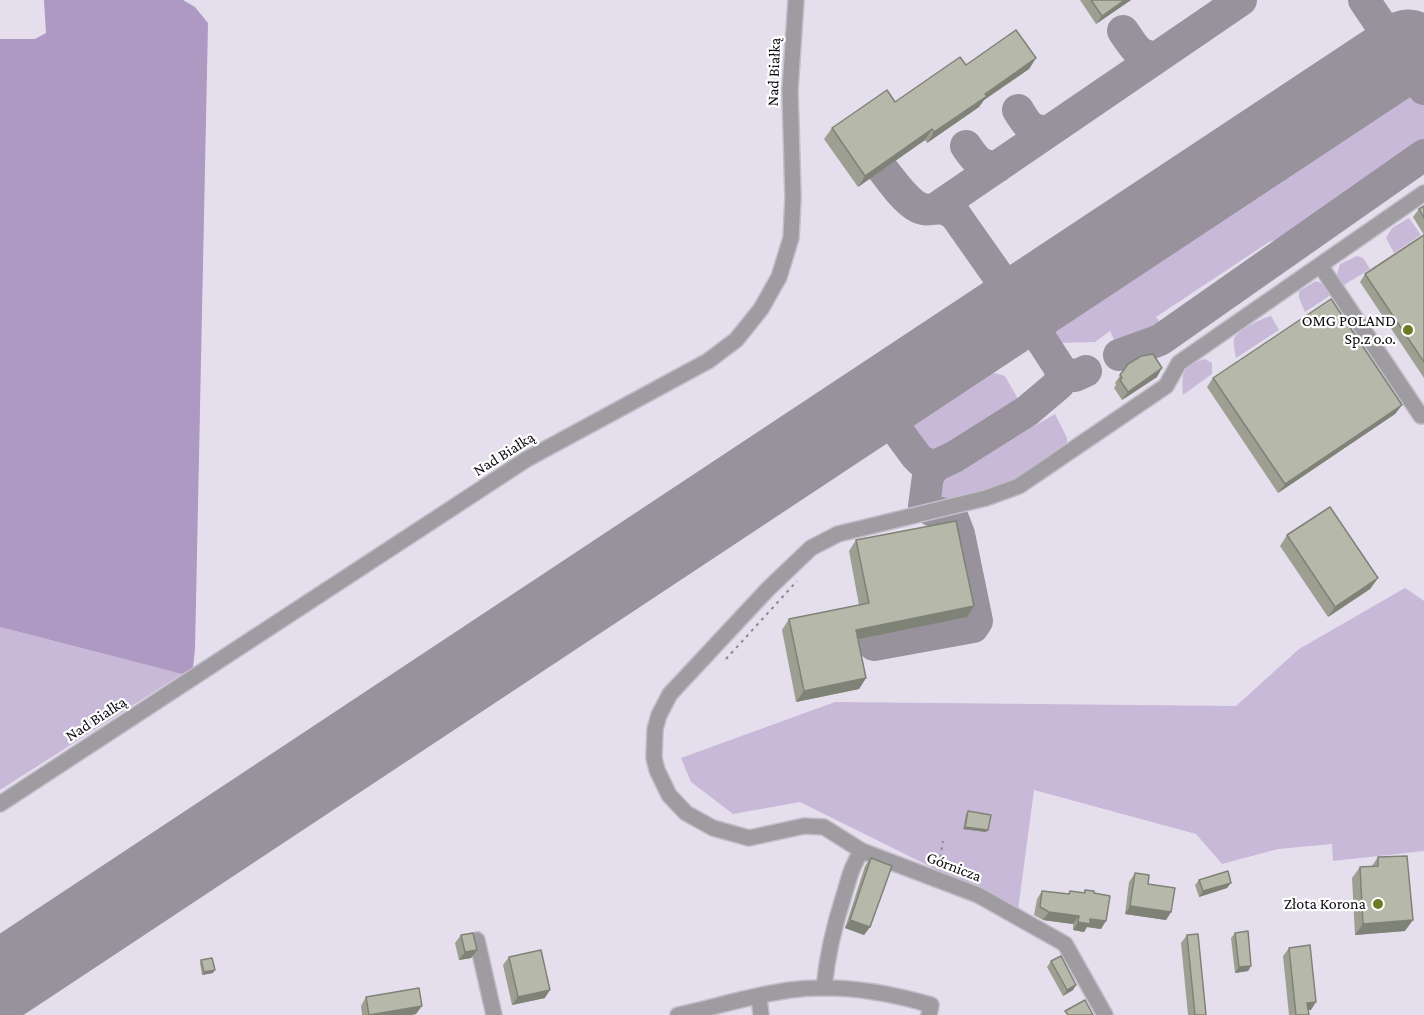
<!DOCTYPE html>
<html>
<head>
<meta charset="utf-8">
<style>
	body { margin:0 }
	canvas { display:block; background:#e5dfed }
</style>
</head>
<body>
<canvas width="1424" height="1015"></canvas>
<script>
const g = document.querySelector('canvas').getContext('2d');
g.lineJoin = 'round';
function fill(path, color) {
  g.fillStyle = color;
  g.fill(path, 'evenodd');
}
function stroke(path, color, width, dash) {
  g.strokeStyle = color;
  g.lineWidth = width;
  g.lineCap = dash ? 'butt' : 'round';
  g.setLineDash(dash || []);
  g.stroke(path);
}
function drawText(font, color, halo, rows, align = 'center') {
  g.font = font + ' "Crimson Pro",serif';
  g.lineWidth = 4.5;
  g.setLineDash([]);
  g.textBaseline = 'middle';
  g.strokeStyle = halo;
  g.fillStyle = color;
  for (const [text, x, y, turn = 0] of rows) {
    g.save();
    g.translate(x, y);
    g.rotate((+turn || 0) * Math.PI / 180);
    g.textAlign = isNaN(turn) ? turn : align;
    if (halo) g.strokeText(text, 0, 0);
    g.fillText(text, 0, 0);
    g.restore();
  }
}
fill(new Path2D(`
	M1404 95 1413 96 1424 102V145L1309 223 1284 243 1275 240 1269 242 1156 317 1161 324 1143 335 1114 340 1110 331 1095 342 1056 343 1050 338V332L1054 327 1395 97Z
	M1409 218 1421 235 1394 253 1386 238 1392 228Z
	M1357 256 1363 258 1370 269 1344 285 1336 277 1340 264Z
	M1316 281 1321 283 1331 295 1305 312 1299 298V291Z
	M1271 316 1279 330 1236 358C1235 353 1233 344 1234 339 1237 330 1263 318 1271 316Z
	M1205 359 1212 363V374L1183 395C1181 372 1183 365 1205 359Z
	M988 371 1005 376 1022 406 950 453 940 458H932L907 426Z
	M1055 414 1067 438V443L1064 448 1017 480 995 489 935 506 931 490 936 478 954 464 1030 415 1034 426Z
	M1405 588 1424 601V851L1333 861 1332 844 1278 849 1222 864 1196 834 1034 790 1018 910 982 889 943 873 800 802 733 814 691 782 681 758 835 702 1236 706 1299 649Z
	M0 627 182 674 0 790Z`), '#c8b9d8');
fill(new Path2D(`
	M44 0H183L195 7 208 23 195 649 193 668 182 674 0 627V39H35L46 33Z`), '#ad99c2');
stroke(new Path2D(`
	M1364 0 1424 89
	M1123 31C1134 46 1137 57 1157 57
	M1018 110C1027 124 1030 132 1048 131
	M966 146C975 159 979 166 997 167
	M883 170C893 182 903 198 916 206 931 216 938 200 956 216L1020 307 1059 367 1063 372 1075 376 1086 371
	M938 207 1241 0
	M1119 355 1160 340 1424 155
	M877 403 916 456 922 462 935 466 954 457 1027 411 1059 384 1061 375 1059 367
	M874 645 973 627 977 621 959 534 952 516 933 511 924 506 928 476 935 466`), '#97929c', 32);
stroke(new Path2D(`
	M0 982 1408 50`), '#97929c', 81);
const minor = new Path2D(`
	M1320 265 1421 416
	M0 804 527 459 708 361 736 340 761 309 779 277 791 238 793 198 790 90 796 0
	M477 940 494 1015
	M824 988C827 956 834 926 844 895 849 879 852 864 862 851
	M759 997 761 1015
	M678 1015C715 1007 753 995 790 990 836 984 887 992 931 1005L929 1015
	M1105 1015 1065 944 978 895 862 851 824 827 804 826 749 838 713 828 686 813 669 795 657 770 654 758 655 729 659 715 670 694 768 589 811 548 838 534 986 498 1019 486 1166 386 1179 363 1424 193`);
stroke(minor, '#c3bdca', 18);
stroke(new Path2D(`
	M726 659 797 581
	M939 865 943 841`), '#8d8993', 2, [3, 4.5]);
stroke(minor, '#9e9ba1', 15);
fill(new Path2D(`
	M1080 0H1131L1096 24Z
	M1036 58 1029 69 984 100 979 107 927 143 925 140 858 187 824 139 832 128 895 102 966 65Z
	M1424 206V378L1360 282 1365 274 1424 235 1413 217 1419 209Z
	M1128 364 1157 377 1122 400 1114 388 1116 385 1115 383Z
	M1213 378 1402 405 1395 414 1278 493 1207 387Z
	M1287 535 1378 578 1370 589 1328 617 1280 546Z
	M856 540 967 617 858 639 866 678 859 689 796 702 782 630 789 619 859 605 849 551Z
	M968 811 986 832 963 829 966 814Z
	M1378 857 1405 931 1355 935 1352 878 1360 867 1372 866Z
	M871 858 870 927 864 935 845 928 865 866Z
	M1135 873 1148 884 1171 912 1166 920 1125 914 1129 882Z
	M1199 880 1231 883 1227 888 1199 897 1195 885Z
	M1085 890 1094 893 1101 929 1087 927 1084 932 1073 930V924L1043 920 1034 915 1037 899 1042 891 1068 894 1070 891 1083 893Z
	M1235 933 1251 966 1248 971 1235 973 1231 938Z
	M461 935 477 950 471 958 459 960 455 943Z
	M1187 935 1206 1015H1188L1181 943Z
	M1289 948 1311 1010H1308L1309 1015H1289L1283 956Z
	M509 957 545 998 512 1005 503 965Z
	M201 960 213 973 202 975 200 963Z
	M1051 961 1076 985 1073 990 1063 996 1047 967Z
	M366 997 416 1014 411 1015H362L361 1006Z`), '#9d9f92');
fill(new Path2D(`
	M1125 0H1131L1096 24 1102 16Z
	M1036 58 1029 69 984 100 979 107 927 143 934 132 985 94Z
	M932 129 925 140 858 187 865 176Z
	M1162 368 1157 377 1122 400 1128 392Z
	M1402 405 1395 414 1278 493 1285 484Z
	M1378 578 1370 589 1328 617 1335 607Z
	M974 606 967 617 849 641 856 630Z
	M866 678 859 689 796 702 804 691Z
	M965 827 988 830 986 832 963 829Z
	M1231 883 1227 888 1199 897 1203 891Z
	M1130 906 1171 912 1166 920 1125 914Z
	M1049 912 1079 916 1073 924 1043 920Z
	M1090 919 1106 921 1101 929 1087 927 1084 932 1073 930 1078 922Z
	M850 920 870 927 864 935 845 928Z
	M1413 920 1405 931 1355 935 1363 924Z
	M477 950 471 958 459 960 465 952Z
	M1251 966 1248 971 1235 973 1239 967Z
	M215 970 213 973 202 975 204 972Z
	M1076 985 1073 990 1063 996 1067 990Z
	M550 990 545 998 512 1005 518 997Z
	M1316 1002 1311 1010 1302 1011 1307 1003Z
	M422 1006 416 1014 411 1015H371Z`), '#7f8277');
const building = new Path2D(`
	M1091 0H1125L1102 16Z
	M1016 30 1036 58 985 94 987 96 934 132 932 129 865 176 832 128 887 90 895 102 960 57 966 65Z
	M1424 206V218L1419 209Z
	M1424 235V362L1365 274Z
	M1331 299 1402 405 1285 484 1213 378Z
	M1153 354 1162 368 1128 392 1120 380 1122 378 1120 375 1128 364 1141 356Z
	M1330 507 1378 578 1335 607 1287 535Z
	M956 521 974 606 856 630 866 678 804 691 789 619 869 603 856 540Z
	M968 811 991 815 988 830 965 827Z
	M1407 856 1413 920 1363 924 1360 867 1378 866V857Z
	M871 858 892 866 870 927 850 920Z
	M1228 871 1231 883 1203 891 1199 880Z
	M1135 873 1149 875 1148 884 1175 888 1171 912 1130 906Z
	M1085 890 1094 891V893L1110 896 1106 921 1090 919V924L1078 922 1079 916 1049 912 1040 907 1042 891 1069 894 1070 891 1085 893Z
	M1248 931 1251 966 1239 967 1235 933Z
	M473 933 477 950 465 952 461 935Z
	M1198 934 1206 1015H1195L1187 935Z
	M1310 945 1316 1002 1307 1003 1309 1015H1296L1289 948Z
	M541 950 550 990 518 997 509 957Z
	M1061 956 1076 985 1067 990 1051 961Z
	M212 958 215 970 204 972 201 960Z
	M419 988 422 1006 369 1015 366 997Z
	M1085 1000 1093 1015H1068L1065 1011Z`);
fill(building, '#b6b9aa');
stroke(building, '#7f8277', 1.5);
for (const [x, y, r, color] of [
	[1408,330,6,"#6e7924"],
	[1378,904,6,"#6e7924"]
]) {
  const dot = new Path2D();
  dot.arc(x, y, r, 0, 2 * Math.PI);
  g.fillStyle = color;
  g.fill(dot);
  stroke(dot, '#fff', 2);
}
drawText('16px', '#0f0c11', '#fff', [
	["Nad Białką",774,72,-88],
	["Nad Białką",504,454,-32],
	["Nad Białką",96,719,-33],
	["Górnicza",954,867,21]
]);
drawText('16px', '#0f0c11', '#fff', [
	["OMG POLAND",1396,321],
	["Sp.z o.o.",1396,339],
	["Złota Korona",1366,904]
], 'right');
</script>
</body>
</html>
